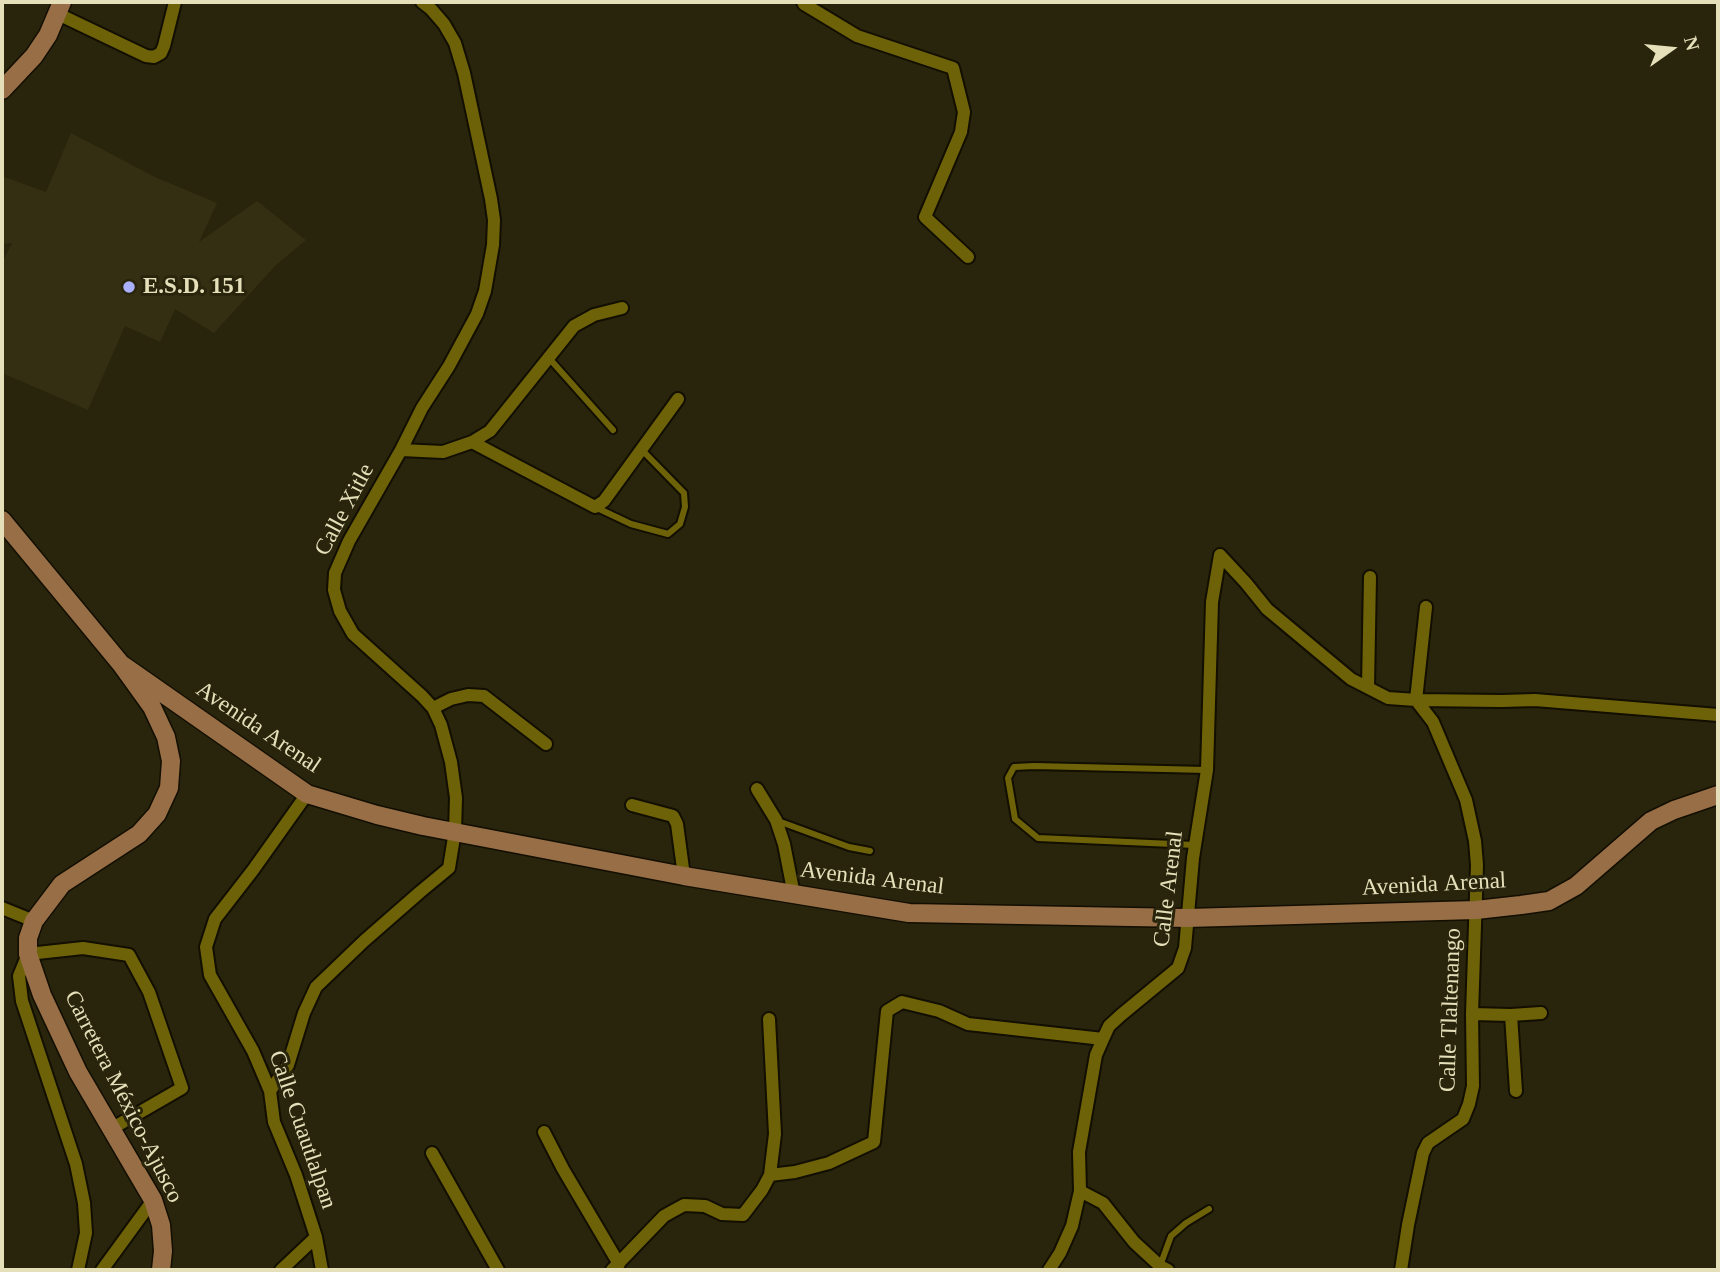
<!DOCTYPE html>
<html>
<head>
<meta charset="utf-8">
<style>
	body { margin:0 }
	#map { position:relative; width:1720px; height:1272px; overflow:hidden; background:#29250c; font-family:Georgia,serif }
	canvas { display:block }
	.frame { position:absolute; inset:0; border:4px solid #e5e0ba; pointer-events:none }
	.north { position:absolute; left:1636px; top:14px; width:70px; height:70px; -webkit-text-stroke:5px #29250c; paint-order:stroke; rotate:75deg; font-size:19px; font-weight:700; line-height:28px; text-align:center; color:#e5e0ba }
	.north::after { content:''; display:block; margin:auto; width:24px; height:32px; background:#e5e0ba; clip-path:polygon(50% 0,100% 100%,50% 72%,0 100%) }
</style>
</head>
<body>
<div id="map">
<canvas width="1720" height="1272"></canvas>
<div class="frame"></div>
<div class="north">N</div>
</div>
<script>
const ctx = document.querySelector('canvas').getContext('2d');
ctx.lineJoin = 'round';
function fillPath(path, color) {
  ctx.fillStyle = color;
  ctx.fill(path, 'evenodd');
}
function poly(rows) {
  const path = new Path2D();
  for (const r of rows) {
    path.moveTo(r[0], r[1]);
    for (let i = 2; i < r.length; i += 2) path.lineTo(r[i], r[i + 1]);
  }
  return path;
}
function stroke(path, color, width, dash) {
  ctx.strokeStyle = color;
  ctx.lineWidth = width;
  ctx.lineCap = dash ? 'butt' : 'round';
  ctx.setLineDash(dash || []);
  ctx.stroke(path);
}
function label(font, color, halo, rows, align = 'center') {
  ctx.font = font + ' Georgia,serif';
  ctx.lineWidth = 6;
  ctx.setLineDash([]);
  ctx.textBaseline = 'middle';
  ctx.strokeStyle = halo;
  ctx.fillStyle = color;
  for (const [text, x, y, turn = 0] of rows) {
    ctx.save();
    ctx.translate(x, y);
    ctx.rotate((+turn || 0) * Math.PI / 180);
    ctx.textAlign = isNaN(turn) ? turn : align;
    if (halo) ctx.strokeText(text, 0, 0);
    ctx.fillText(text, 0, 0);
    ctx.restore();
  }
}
fillPath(poly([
	[71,133,155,177,217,203,199,242,257,201,306,240,276,265,214,333,175,309,160,342,125,326,88,410,2,373,2,263,12,243,2,244,2,176,46,192]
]), '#342f12');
const lane = poly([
	[548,357,613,430],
	[595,507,631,524,668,534,680,524,685,507,684,493,641,449],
	[778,821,849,847,870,851],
	[1195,845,1038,838,1015,819,1008,778,1014,767,1034,766,1207,770],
	[1160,1266,1171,1236,1186,1223,1209,1209]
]);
const street = poly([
	[803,2,804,4,857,36,953,68,964,112,961,132,925,217,968,257],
	[58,14,146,56,154,57,161,53,164,46,175,2],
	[472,442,595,507,604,501,678,399],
	[401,450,443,452,472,442,490,431,574,326,594,315,622,308],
	[1220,555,1246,583,1267,609,1351,679,1388,698,1416,700,1433,722,1466,800,1475,841,1477,865,1472,1014,1473,1086,1469,1104,1463,1119,1428,1143,1423,1153,1408,1225,1401,1270],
	[1426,607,1416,700,1502,701,1535,700,1718,715],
	[1368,687,1370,577],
	[433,708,451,699,468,695,484,696,546,744],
	[757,789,776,820,784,844,794,895],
	[307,794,253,870,215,919,206,947,210,975,253,1051,270,1091,274,1122,296,1175,316,1237,322,1270],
	[632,805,673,816,677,824,684,876],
	[2,908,34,921],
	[1472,1014,1511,1015,1541,1013],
	[1511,1015,1516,1091],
	[270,1091,288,1065,304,1013,316,987,364,941,420,892,449,868,455,831,456,798,451,762,441,725,433,708,422,696,353,634,340,611,334,590,335,573,349,541,401,450,422,408,449,366,477,314,485,291,493,245,494,220,491,199,464,73,455,43,444,24,431,9,422,2],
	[544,1132,563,1169,619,1264],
	[432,1153,498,1270],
	[770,1175,795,1172,829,1163,874,1142,887,1011,902,1002,939,1011,968,1024,1103,1039],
	[1080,1191,1103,1203,1134,1242,1160,1266,1168,1270],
	[78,1270,86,1233,84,1203,76,1164,22,1001,19,976,28,954,83,948,129,955,149,992,182,1088,111,1129],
	[102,1270,153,1200],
	[281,1270,316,1237],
	[612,1270,664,1216,673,1211,684,1205,705,1206,722,1214,743,1215,762,1190,770,1175,775,1134,769,1019],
	[1049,1270,1060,1253,1072,1226,1080,1191,1079,1152,1096,1055,1103,1039,1109,1026,1121,1015,1178,968,1185,948,1193,858,1207,770,1212,602,1220,555]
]);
const secondary = poly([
	[2,90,34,56,48,35,62,2],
	[2,520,121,664,152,707,166,737,171,761,169,788,157,814,139,834,62,884,34,921,28,938,28,954,42,995,78,1072,153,1200,161,1225,163,1251,161,1270],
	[121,664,307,794,377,815,423,826,684,876,909,913,1187,918,1476,910,1521,905,1549,901,1576,886,1651,821,1674,810,1718,795]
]);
stroke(lane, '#120e00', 10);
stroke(street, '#120e00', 16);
stroke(secondary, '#120e00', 21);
stroke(lane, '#6e6208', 6);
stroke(street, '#6e6208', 12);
stroke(secondary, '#976e45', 18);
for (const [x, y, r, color] of [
	[129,287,7,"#aab0fb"]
]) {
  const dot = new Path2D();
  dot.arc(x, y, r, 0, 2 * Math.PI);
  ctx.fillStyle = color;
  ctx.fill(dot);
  stroke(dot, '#29250c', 2.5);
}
label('bold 23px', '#e5e0ba', '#29250c', [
	["E.S.D. 151",143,287]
], 'left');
label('23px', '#e5e0ba', '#29250c', [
	["Calle Xitle",345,510,-62],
	["Avenida Arenal",258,728,34],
	["Avenida Arenal",872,879,7],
	["Avenida Arenal",1434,885,-3],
	["Calle Arenal",1169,889,-83],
	["Calle Tlaltenango",1451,1010,-88],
	["Carretera México-Ajusco",123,1097,63],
	["Calle Cuautlalpan",302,1130,71]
]);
</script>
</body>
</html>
